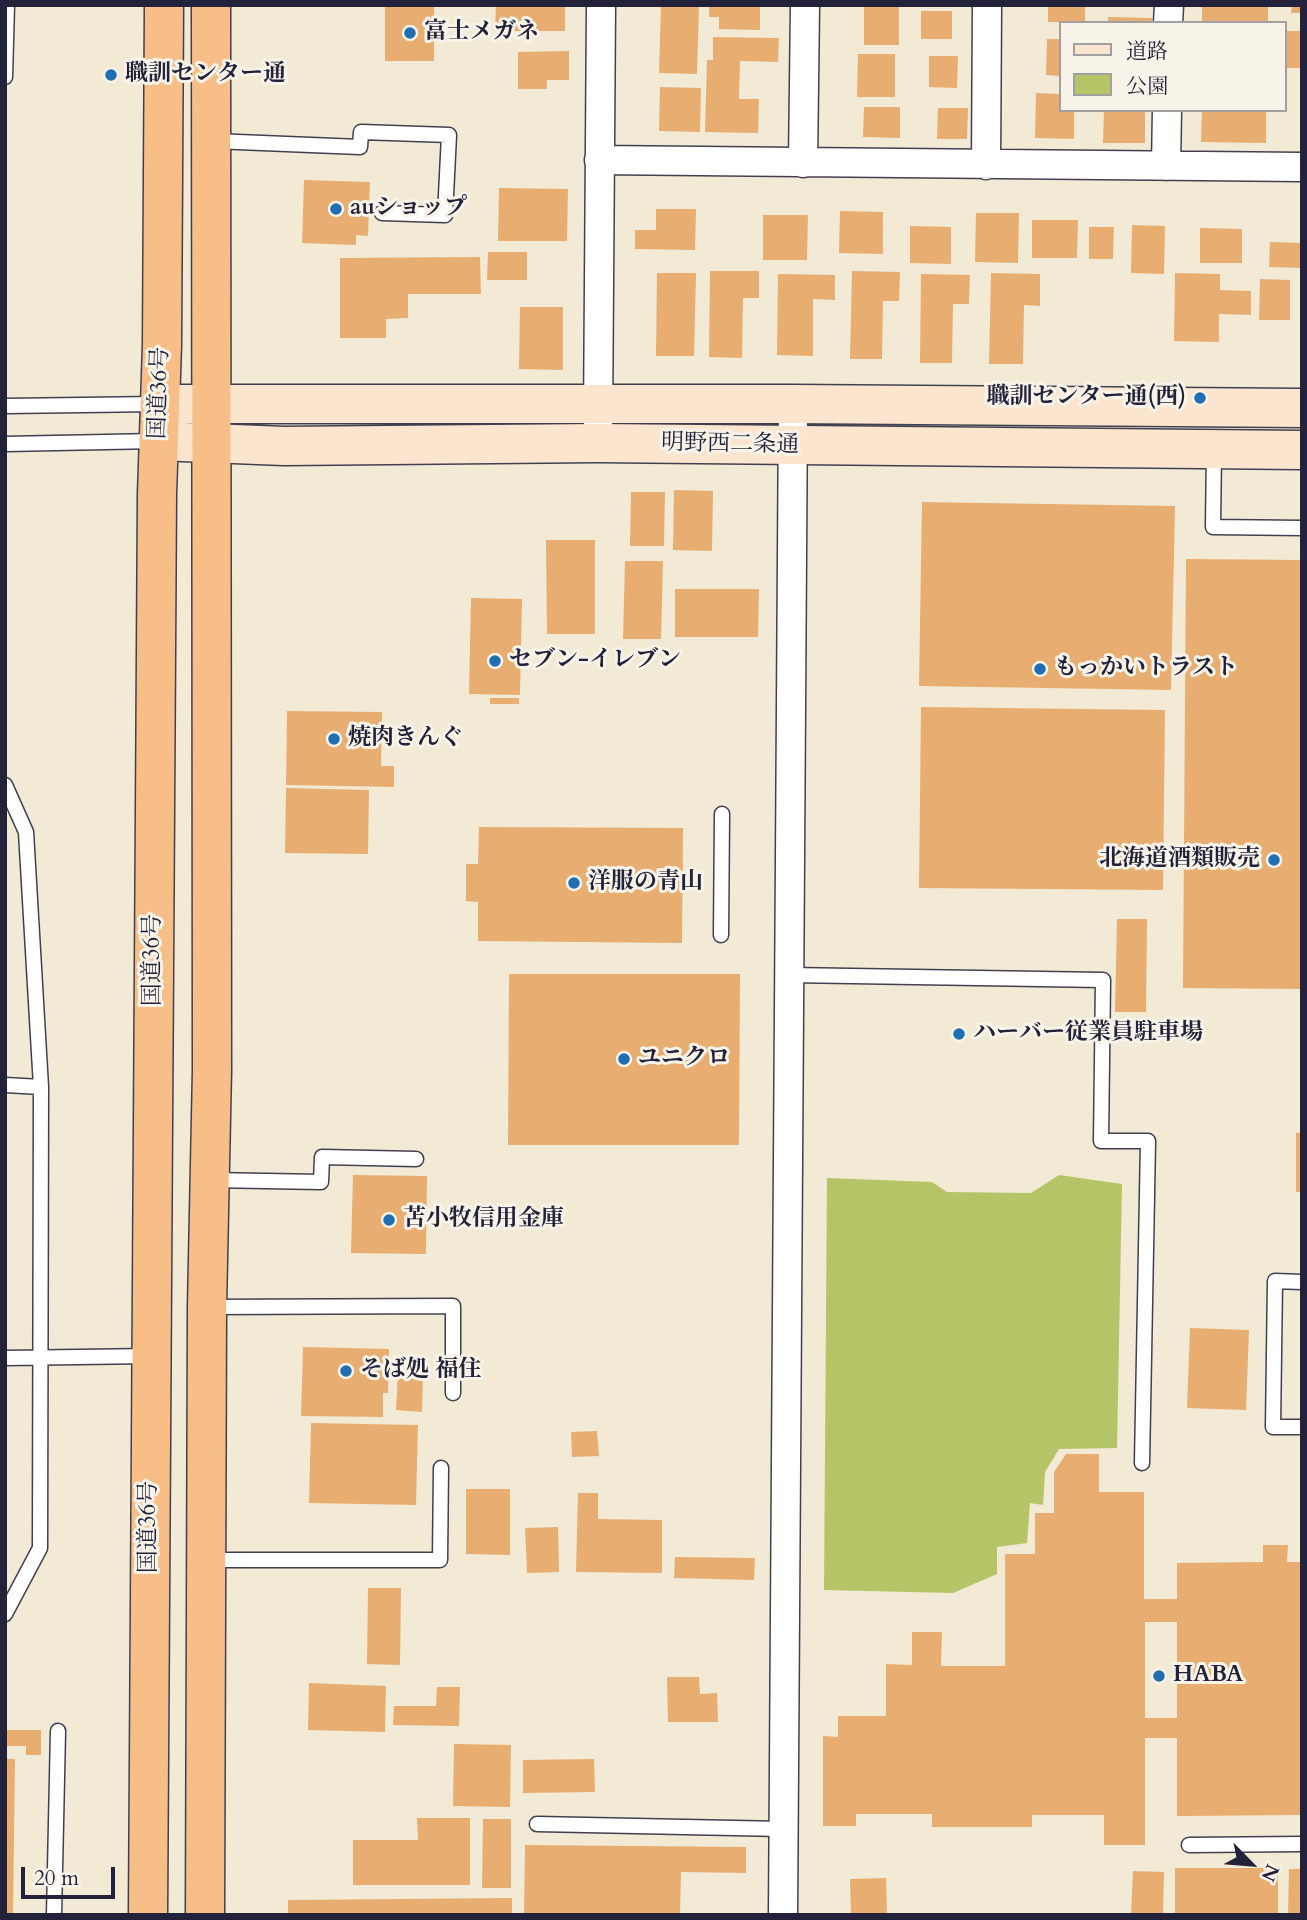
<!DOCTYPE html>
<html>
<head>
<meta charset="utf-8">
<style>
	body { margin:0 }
	#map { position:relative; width:1307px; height:1920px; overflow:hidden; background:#f2ead4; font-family:Cardo,"Noto Serif JP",serif }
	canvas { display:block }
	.frame { position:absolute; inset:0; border:7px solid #22223b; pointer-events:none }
	.legend { position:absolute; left:1059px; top:21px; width:228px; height:91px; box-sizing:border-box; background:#f7f3e8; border:2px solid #a29fa3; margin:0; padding:9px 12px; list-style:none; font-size:21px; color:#22223b }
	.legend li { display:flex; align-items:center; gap:14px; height:35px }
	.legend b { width:35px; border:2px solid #a29fa3 }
	.north { position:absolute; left:1216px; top:1829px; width:70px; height:70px; -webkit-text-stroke:5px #f7f3e8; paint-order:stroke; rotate:115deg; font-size:19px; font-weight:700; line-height:28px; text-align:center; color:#22223b }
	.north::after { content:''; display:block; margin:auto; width:24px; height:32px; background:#22223b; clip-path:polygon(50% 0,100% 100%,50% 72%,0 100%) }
	.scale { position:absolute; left:21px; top:1867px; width:94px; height:32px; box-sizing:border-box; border:4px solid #22223b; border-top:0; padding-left:9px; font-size:21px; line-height:24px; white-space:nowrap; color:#22223b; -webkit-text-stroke:5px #f7f3e8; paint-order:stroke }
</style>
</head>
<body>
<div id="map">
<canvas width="1307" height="1920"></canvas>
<div class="frame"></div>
<ul class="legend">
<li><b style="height:9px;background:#fce5cf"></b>道路</li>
<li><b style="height:19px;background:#b5c467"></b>公園</li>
</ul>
<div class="north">N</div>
<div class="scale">20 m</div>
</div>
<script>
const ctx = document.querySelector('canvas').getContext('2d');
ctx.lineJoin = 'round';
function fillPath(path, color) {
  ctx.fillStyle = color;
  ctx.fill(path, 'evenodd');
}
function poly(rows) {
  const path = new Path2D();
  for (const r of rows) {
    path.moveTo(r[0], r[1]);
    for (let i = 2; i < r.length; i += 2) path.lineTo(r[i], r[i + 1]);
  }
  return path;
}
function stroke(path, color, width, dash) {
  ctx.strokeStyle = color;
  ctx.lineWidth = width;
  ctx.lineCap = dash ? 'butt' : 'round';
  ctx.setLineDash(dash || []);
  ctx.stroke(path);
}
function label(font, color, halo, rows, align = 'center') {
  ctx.font = font + ' Cardo,"Noto Serif JP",serif';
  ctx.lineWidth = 6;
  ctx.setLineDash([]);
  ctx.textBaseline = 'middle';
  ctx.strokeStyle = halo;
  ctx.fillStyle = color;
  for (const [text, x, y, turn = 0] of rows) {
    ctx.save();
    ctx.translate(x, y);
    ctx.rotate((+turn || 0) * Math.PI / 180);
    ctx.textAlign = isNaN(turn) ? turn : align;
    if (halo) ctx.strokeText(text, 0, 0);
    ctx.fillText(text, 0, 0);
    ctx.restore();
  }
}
fillPath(poly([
	[1059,1175,1122,1184,1117,1448,1059,1449,1045,1472,1043,1505,1030,1503,1027,1543,997,1547,997,1574,953,1593,824,1590,827,1178,932,1182,947,1192,1031,1193]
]), '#b5c467');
fillPath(poly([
	[385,5,434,5,434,61,385,61],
	[496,5,565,5,565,31,495,31],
	[661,5,699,5,697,74,659,73],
	[709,5,760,5,760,30,719,29,719,17,709,17],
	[1048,5,1085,5,1085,23,1048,22],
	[1202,5,1268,5,1268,23,1202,23],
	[1292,5,1302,5,1302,13,1291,13],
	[864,6,899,7,899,45,864,45],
	[921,11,952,11,952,39,921,39],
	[1108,17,1152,18,1152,23,1108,23],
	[1284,31,1302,31,1302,68,1284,68],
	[713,37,779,38,778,62,740,61,739,99,759,99,758,133,705,132,707,60,713,60],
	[1047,39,1060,39,1060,76,1046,75],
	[569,51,569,80,547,80,547,89,518,89,518,52],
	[858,54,895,54,895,97,857,97],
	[929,56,958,56,957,88,929,87],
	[660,87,701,88,700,132,659,131],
	[1036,93,1060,94,1060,110,1074,110,1074,139,1035,138],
	[864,107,900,107,900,138,863,137],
	[938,108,968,108,967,139,937,139],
	[1104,110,1145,110,1145,143,1103,143],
	[1202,110,1266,110,1266,143,1201,142],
	[304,180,370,182,368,236,356,235,356,245,302,243],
	[499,188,568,189,567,241,498,241],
	[656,209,696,209,695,250,635,249,635,230,656,230],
	[840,211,883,212,883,254,839,253],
	[976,213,1019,213,1018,263,975,262],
	[763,215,808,215,807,260,763,260],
	[1032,220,1078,220,1077,258,1032,258],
	[1132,225,1165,226,1164,274,1131,273],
	[910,226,951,227,951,264,910,263],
	[1089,227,1114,227,1113,259,1089,259],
	[1200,228,1242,229,1242,263,1200,263],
	[1270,242,1302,243,1302,268,1269,267],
	[488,252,527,252,527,280,487,280],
	[480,257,481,294,408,294,408,318,386,319,386,338,340,338,340,258],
	[710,271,759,271,759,298,743,298,742,358,709,357],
	[852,271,900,272,899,301,883,301,882,359,850,359],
	[657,273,696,273,694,356,656,356],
	[991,273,1040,274,1040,306,1024,305,1023,364,989,364],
	[1175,273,1220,274,1220,290,1251,291,1251,315,1219,314,1219,342,1174,341],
	[778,274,835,275,835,300,813,299,813,356,777,355],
	[921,274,970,275,969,304,953,304,952,363,920,363],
	[1260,279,1290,280,1290,320,1259,320],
	[520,307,563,307,563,370,519,369],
	[674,490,713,491,712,551,673,550],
	[631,492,665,492,664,546,630,546],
	[922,502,1175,506,1171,690,919,686],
	[546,540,595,540,595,634,547,634],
	[1186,559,1302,560,1302,989,1183,988],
	[625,561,663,561,661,639,623,639],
	[675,589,759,589,758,637,675,637],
	[471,598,522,599,520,695,469,694],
	[490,698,519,698,519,704,490,704],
	[921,707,1165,710,1163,890,919,888],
	[287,711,382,712,381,766,394,766,394,787,286,785],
	[286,788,369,790,368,854,285,853],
	[479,827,683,828,682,943,478,941,478,902,466,901,466,864,478,864],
	[1117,919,1147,919,1146,1012,1115,1012],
	[509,974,740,974,739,1145,508,1145],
	[1296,1133,1302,1133,1302,1192,1296,1192],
	[353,1175,427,1176,426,1254,351,1253],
	[1190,1328,1249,1330,1246,1410,1187,1408],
	[303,1347,389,1349,388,1393,383,1393,383,1417,301,1416],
	[398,1374,423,1375,422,1412,396,1410],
	[311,1423,418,1425,416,1505,309,1503],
	[597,1431,599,1456,572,1457,571,1432],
	[1066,1454,1099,1454,1099,1492,1144,1492,1144,1599,1177,1599,1177,1563,1263,1562,1263,1545,1288,1545,1287,1562,1302,1562,1302,1815,1177,1816,1177,1738,1145,1738,1145,1845,1104,1845,1104,1815,1032,1815,1032,1827,932,1827,932,1814,856,1814,856,1826,823,1826,823,1736,838,1737,838,1716,886,1716,886,1664,912,1665,912,1632,942,1632,941,1666,1005,1666,1005,1554,1035,1554,1035,1513,1054,1513,1054,1472],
	[1145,1622,1177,1622,1177,1718,1145,1718],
	[466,1489,510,1489,510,1555,466,1554],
	[578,1493,598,1493,598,1519,662,1520,662,1573,576,1572],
	[558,1527,559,1572,527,1573,525,1528],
	[675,1557,755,1558,754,1580,674,1578],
	[368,1588,401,1588,400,1665,367,1664],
	[667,1677,699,1677,700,1694,717,1693,718,1722,668,1722],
	[309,1683,386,1686,385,1732,308,1730],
	[437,1687,460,1687,459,1726,393,1725,394,1706,436,1706],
	[5,1730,41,1730,41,1755,26,1755,26,1746,5,1746],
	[454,1744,511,1745,510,1807,453,1806],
	[5,1759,15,1759,13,1915,5,1915],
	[594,1759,595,1792,523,1793,523,1760],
	[417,1818,470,1818,470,1885,353,1885,353,1840,418,1840],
	[483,1819,511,1819,511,1888,482,1888],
	[525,1845,746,1847,746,1873,681,1872,680,1915,524,1915],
	[1175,1868,1278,1868,1278,1915,1175,1915],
	[1289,1869,1302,1869,1302,1913,1288,1913],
	[1133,1871,1164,1872,1163,1915,1131,1915],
	[886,1878,887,1915,851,1915,850,1879],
	[512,1898,512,1915,288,1915,288,1900]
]), '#e8ad70');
const lane = poly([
	[5,77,7,5],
	[213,141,360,147,361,132,449,135,445,215,382,213],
	[5,406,158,404],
	[5,444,156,441],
	[1214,451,1213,527,1302,528],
	[5,785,26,832,41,1087,40,1548,5,1614],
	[721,935,722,814],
	[789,975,1103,980,1101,1141,1148,1141,1142,1463],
	[5,1085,41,1087],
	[210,1180,321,1182,322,1157,416,1159],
	[1302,1282,1275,1281,1273,1427,1302,1427],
	[208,1307,453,1306,453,1393],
	[5,1358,151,1356],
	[208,1560,440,1560,441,1468],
	[537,1824,783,1829],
	[1189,1845,1302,1844],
	[54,1915,58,1731]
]);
const street = poly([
	[1168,23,1169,5],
	[599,160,1302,167],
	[803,163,805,5],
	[986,165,987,5],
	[1166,166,1167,110],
	[598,422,601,5],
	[783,1915,793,404]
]);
const secondary = poly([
	[159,404,793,404,1302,408],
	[158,441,284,446,598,443,1302,450]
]);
const highway = poly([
	[148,1915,157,494,162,345,164,5],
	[205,1915,207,1307,212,1070,211,5]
]);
stroke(lane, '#414052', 17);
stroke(street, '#414052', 31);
stroke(secondary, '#414052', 41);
stroke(highway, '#414052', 41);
stroke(lane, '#fff', 14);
stroke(street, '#fff', 28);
stroke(secondary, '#fce5cf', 38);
stroke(highway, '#f7be87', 38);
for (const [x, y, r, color] of [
	[410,33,7,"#1f6fb2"],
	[111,75,7,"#1f6fb2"],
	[336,209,7,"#1f6fb2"],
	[1200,398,7,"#1f6fb2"],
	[495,661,7,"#1f6fb2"],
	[1040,669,7,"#1f6fb2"],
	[334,739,7,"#1f6fb2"],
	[1274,860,7,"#1f6fb2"],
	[574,883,7,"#1f6fb2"],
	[959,1034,7,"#1f6fb2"],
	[624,1059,7,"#1f6fb2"],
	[389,1220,7,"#1f6fb2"],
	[346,1371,7,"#1f6fb2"],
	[1159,1676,7,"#1f6fb2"]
]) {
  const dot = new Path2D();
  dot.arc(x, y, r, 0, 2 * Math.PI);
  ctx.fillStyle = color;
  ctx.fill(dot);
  stroke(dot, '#f7f3e8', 2.5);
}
label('bold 23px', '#22223b', '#f7f3e8', [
	["富士メガネ",424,33],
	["職訓センター通",125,75],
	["auショップ",350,209],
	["職訓センター通(西)",1186,398,"right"],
	["セブン-イレブン",509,661],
	["もっかいトラスト",1054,669],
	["焼肉きんぐ",348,739],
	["北海道酒類販売",1260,860,"right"],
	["洋服の青山",588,883],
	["ハーバー従業員駐車場",973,1034],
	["ユニクロ",638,1059],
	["苫小牧信用金庫",403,1220],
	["そば処 福住",360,1371],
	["HABA",1173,1676]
], 'left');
label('23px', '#22223b', '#f7f3e8', [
	["国道36号",160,393,-88],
	["明野西二条通",730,445,1],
	["国道36号",154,960,-90],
	["国道36号",150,1527,-90]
]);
</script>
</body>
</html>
